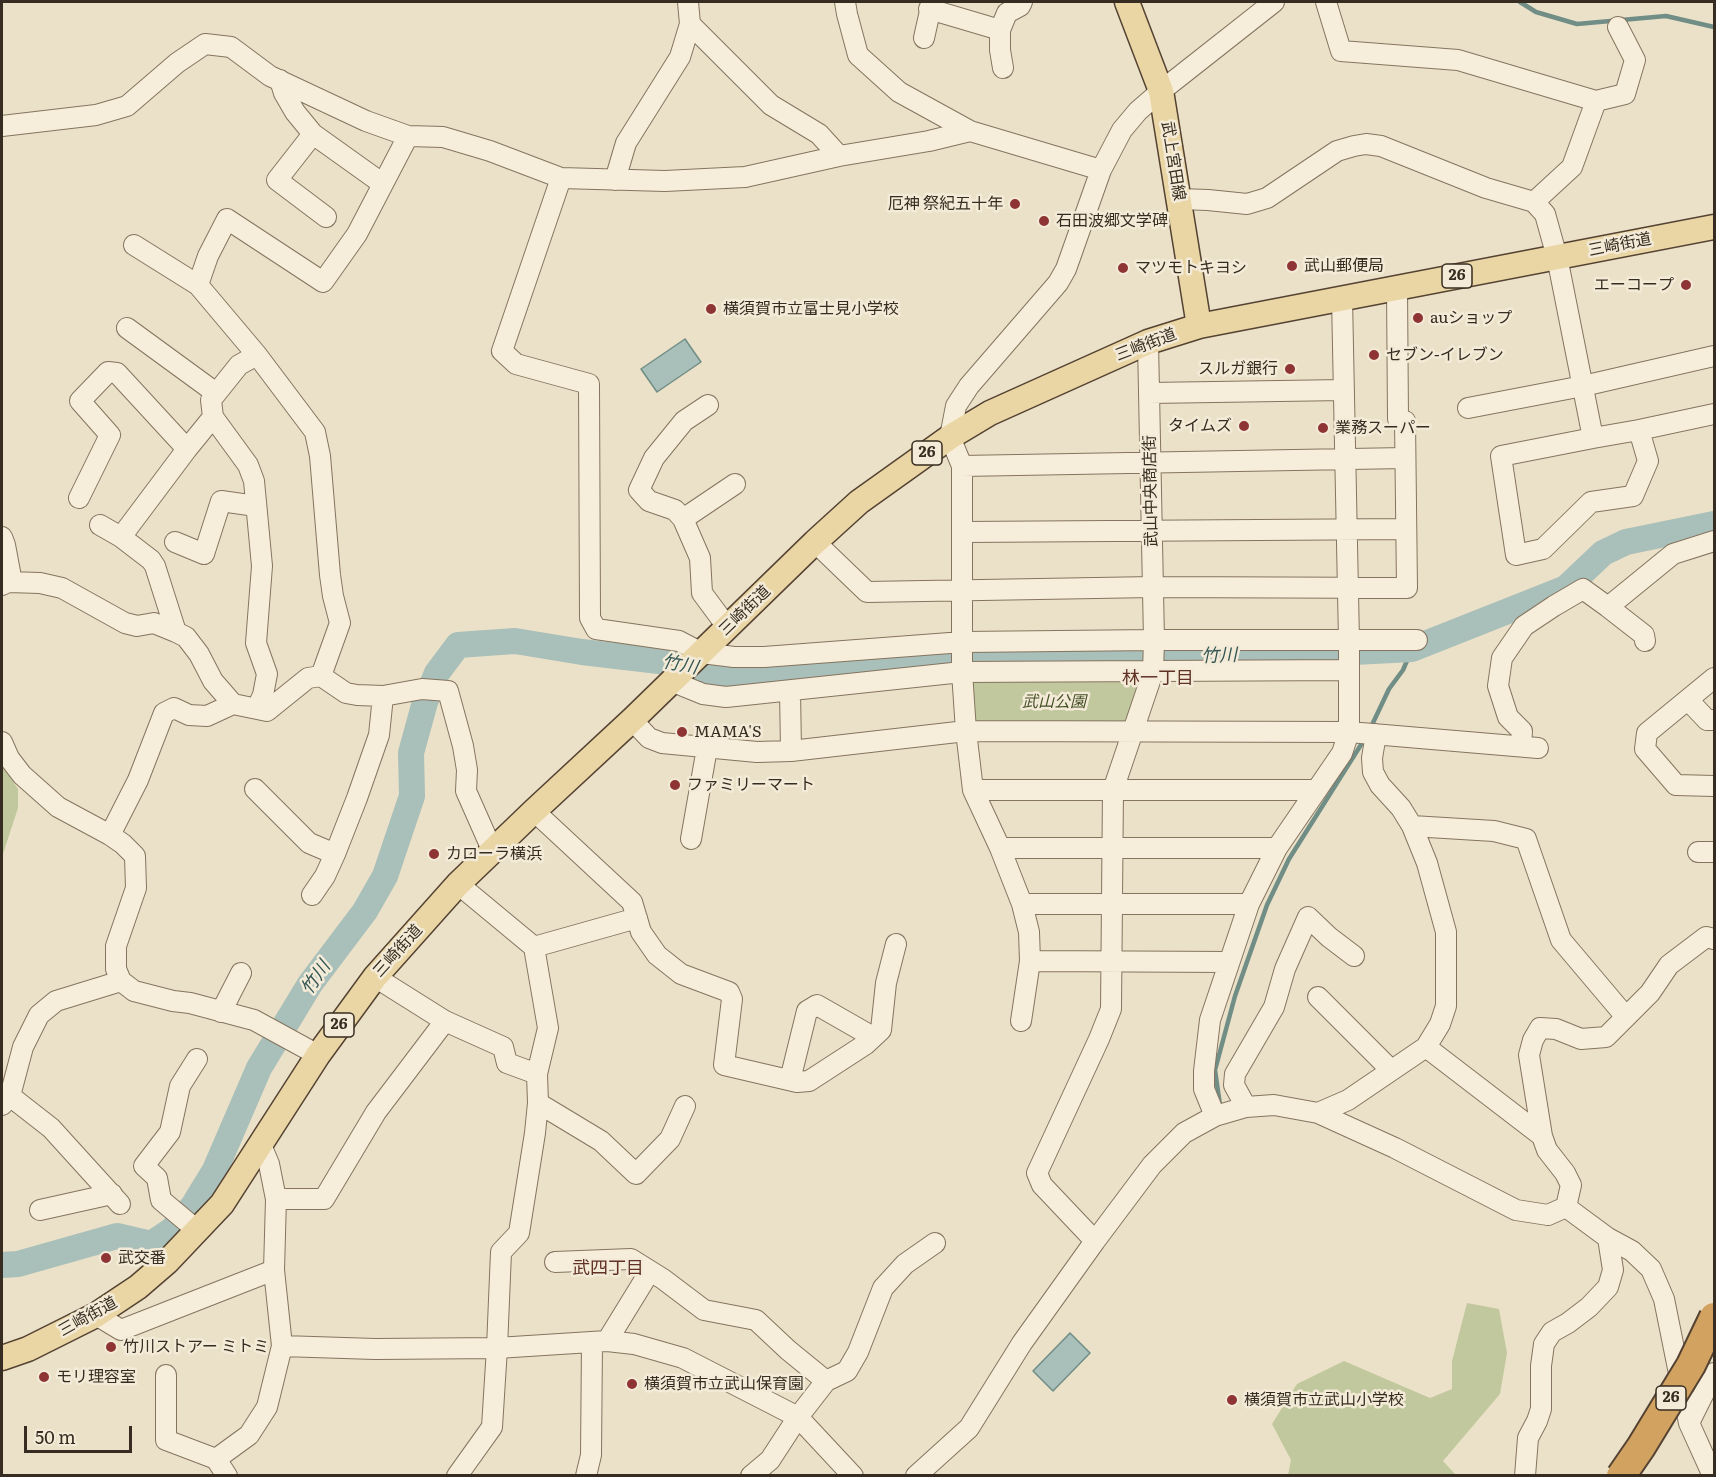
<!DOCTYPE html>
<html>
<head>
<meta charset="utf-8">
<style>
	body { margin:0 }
	#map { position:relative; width:1716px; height:1477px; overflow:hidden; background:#ebe1c8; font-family:Literata,serif }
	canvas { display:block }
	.frame { position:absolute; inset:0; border:3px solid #372c21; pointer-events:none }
	.scale { position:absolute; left:24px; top:1426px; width:108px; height:27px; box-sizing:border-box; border:3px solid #372c21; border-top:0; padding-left:8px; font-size:18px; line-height:21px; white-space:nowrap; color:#372c21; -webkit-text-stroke:4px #f3ebd7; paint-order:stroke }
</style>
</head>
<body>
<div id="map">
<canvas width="1716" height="1477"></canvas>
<div class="frame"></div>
<div class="scale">50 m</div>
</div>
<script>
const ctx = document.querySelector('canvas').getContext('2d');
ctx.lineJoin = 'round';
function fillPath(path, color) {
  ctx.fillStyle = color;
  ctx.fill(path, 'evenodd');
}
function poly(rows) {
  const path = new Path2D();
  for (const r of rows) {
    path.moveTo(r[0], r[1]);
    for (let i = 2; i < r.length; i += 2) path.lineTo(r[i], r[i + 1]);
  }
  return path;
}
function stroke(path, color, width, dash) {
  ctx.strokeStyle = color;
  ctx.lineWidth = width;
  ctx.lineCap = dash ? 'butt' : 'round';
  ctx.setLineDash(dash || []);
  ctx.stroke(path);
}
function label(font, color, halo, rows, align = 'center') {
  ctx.font = font + ' Literata,"Noto Sans JP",serif';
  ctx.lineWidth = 5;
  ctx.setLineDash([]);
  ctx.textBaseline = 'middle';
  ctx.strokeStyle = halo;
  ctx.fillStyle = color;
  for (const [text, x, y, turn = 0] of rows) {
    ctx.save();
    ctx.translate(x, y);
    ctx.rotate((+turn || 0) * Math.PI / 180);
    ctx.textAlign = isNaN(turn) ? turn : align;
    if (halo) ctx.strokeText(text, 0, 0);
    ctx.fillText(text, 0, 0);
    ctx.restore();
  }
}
fillPath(poly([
	[962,672,1153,672,1133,731,966,731],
	[2,765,18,789,18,808,2,857],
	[1467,1303,1499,1309,1507,1353,1500,1394,1443,1461,1456,1475,1288,1475,1291,1460,1272,1424,1297,1384,1344,1361,1430,1398,1452,1389,1452,1361]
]), '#c2c89d');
const water = poly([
	[685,339,701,362,657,392,641,369,685,339],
	[1070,1333,1090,1353,1053,1391,1033,1371,1070,1333]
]);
fillPath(water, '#a9bfb9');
stroke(water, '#708d86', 1.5);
stroke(poly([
	[1520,2,1536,12,1577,24,1666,16,1714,27],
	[1371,727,1389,689,1403,670,1412,649],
	[1220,1105,1215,1070,1235,996,1267,905,1289,859,1364,740]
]), '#708d86', 4.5);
stroke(poly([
	[2,1265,18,1264,117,1236,151,1244,172,1230,193,1206,215,1170,259,1068,310,984,365,911,385,876,412,796,411,753,425,702,437,673,458,645,515,641,582,652,659,661,726,675,807,675,924,666,1097,659,1335,653,1412,649,1566,588,1603,553,1626,542,1714,524]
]), '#a9bfb9', 26);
const minor = poly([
	[688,2,690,24,771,105,819,134,839,156],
	[845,2,847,14,858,55,899,92,970,131,1101,170],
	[1326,2,1341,51,1458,60,1596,101,1572,167,1534,202,1545,214,1557,257,1593,438,1501,456,1516,555,1543,549,1591,502,1633,496,1648,461,1639,430,1714,414],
	[929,9,1000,30],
	[924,38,932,2],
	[1003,68,1000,50,1000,30,1007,13,1020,6,1022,2],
	[280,80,284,93,295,112,313,134,383,184],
	[1596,101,1625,94,1635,60,1618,27],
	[2,126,96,115,127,106,177,63,205,44,231,47,270,76,366,121,408,136,443,137,490,151,561,178],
	[970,131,929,141,839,156,745,177,665,181,561,178,502,351,516,364,589,384,590,618,596,629,679,641,702,653,734,657,764,657,963,642,1154,640,1417,640],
	[313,134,277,180,326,217],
	[615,180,626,143,680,57,690,24],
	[1179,199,1208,200,1247,204,1267,198,1337,151,1354,146,1366,144,1381,146,1486,188,1534,202],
	[134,245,198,285,257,355,315,432,320,456,330,575,333,596,340,623,321,676,346,693,357,695,383,696,422,689,448,691,463,746,467,770,466,791,493,852],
	[198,285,208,256,227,219,323,282,357,234,408,136],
	[127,328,216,393],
	[1149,393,1344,390],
	[708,405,684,421,654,458,639,490,649,501,675,510,683,519,700,558,702,593,728,628],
	[1468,408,1583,386,1714,356],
	[1593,438,1639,430],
	[962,466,1405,458],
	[79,498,110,435,80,401,108,372,117,373,187,449],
	[683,519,735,484],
	[100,525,121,537,151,560,155,566,176,632],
	[963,532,1406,529],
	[2,537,5,545,11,577,8,582],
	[121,537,187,449,213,417],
	[175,542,204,554,221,501,256,506],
	[815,542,867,592,1153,587,1407,588,1405,421,1398,419,1397,288],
	[2,585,8,582,40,583,62,588,125,623,137,626,154,623,176,632,186,637,199,654,213,681,233,704],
	[1645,641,1644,635,1608,607,1673,554,1714,541],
	[1714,678,1647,733,1645,749,1676,785,1714,786],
	[671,681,703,694,726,697,962,672,1349,670],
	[790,691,791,751],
	[1688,700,1707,720,1714,720],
	[257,708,263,695,267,674,256,643,262,566,254,481,248,465,213,417,211,400,239,365,257,355],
	[632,720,649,738,662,743,757,752,791,751,966,731,1349,732,1538,748],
	[1376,734,1372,758,1373,772,1380,785,1401,808,1412,826,1494,831,1526,839,1561,940,1626,1017],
	[2,742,9,758,22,775,58,807,110,835,123,844,135,856,136,888,116,946,116,969,121,981,134,991,173,1001,190,1003,254,1020,318,1055],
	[1521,746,1522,731,1508,717,1498,686,1502,658,1524,626,1554,606,1583,589,1608,607],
	[255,789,309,843,335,854],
	[973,790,1317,790],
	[534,811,632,902,641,932,657,955,681,974,729,992,732,999,724,1065,797,1082,809,1081,866,1044,881,1030,886,983,896,944],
	[110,835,138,780,164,713,174,708,189,715,207,716,233,704,267,711,308,678,321,676],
	[691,839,707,748],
	[1000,848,1277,848],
	[1698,852,1714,852],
	[312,895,325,876,335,854,357,798,379,735,383,696],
	[1022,904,1249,904],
	[534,947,637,918],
	[1030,961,1029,932,1022,904,1000,848,973,790,966,731,962,672,962,466,950,437,956,406,969,386,1058,283,1066,269,1101,170,1122,130,1138,111,1161,91,1274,2],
	[375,977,445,1021],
	[1318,997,1391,1070],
	[221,1012,241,973],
	[1021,1021,1030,961,1229,962],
	[1426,1047,1542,1136],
	[197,1059,180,1086,170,1132,144,1166,157,1178,161,1200,198,1231],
	[790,1080,807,1011,817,1005,873,1037],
	[10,1096,51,1128,120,1204],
	[538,1103,601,1141,636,1174,670,1139,685,1106],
	[2,1105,10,1096,23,1047,39,1015,56,1001,121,981],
	[1246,1107,1234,1085,1235,1074,1274,1007,1285,969,1308,917,1329,937,1354,956],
	[1318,1113,1348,1100,1426,1047,1440,1024,1446,1006,1446,932,1427,863,1412,826],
	[1215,1116,1204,1089,1204,1071,1210,1020,1249,904,1277,848,1342,753,1349,732,1349,641,1342,298],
	[261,1145,269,1164,276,1199,274,1270,282,1346,375,1349,497,1348,607,1341,634,1344,683,1358,798,1417,853,1476],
	[276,1199,324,1199,376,1112,445,1021,503,1047,507,1063,537,1074],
	[40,1210,112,1194],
	[1095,1241,1042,1185,1037,1173,1099,1039,1111,1009,1113,790,1153,672,1154,640,1148,342],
	[555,1262,631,1259,663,1279,704,1310,756,1320,788,1350,826,1381],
	[96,1315,121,1330,274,1270],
	[607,1341,650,1271],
	[166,1375,166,1440,216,1459,249,1435,267,1407,282,1346],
	[1689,1423,1714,1373],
	[216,1459,227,1476],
	[457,1476,492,1427,497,1348,501,1252,519,1233,535,1133,538,1103,537,1074,548,1028,534,947,458,884],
	[586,1476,591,1455,592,1343],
	[751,1476,770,1460,798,1417,826,1381,847,1371,858,1352,883,1288,905,1264,935,1243],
	[916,1476,969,1428,1022,1343,1095,1241,1152,1165,1184,1133,1215,1116,1246,1107,1274,1105,1318,1113,1395,1148,1516,1210,1548,1215,1566,1207],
	[1525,1476,1528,1438,1537,1421,1541,1409,1541,1366,1544,1344,1552,1332,1568,1323,1589,1307,1608,1287,1613,1270,1608,1238],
	[1713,1476,1689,1423,1664,1299,1651,1269,1632,1251,1608,1238,1566,1207,1571,1185,1565,1173,1547,1150,1542,1136,1529,1055,1533,1040,1540,1028,1556,1029,1581,1039,1606,1037,1650,993,1669,965,1706,937,1714,939]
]);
const major = poly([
	[1127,2,1161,91,1199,326],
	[2,1358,28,1349,96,1315,138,1287,167,1262,222,1204,318,1055,375,977,458,884,534,811,632,720,815,542,859,502,950,437,990,413,1148,342,1199,326,1714,227]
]);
stroke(minor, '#85745f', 22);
stroke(major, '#544232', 27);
stroke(minor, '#f6eedb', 20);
stroke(major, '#ead5a4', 24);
const highwayBridge = poly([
	[1621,1476,1641,1447,1691,1365,1714,1317]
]);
stroke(highwayBridge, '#544232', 32, []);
stroke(highwayBridge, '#d2a261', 28);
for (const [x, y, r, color] of [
	[1015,204,6,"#8f3434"],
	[1044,221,6,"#8f3434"],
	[1292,266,6,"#8f3434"],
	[1123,268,6,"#8f3434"],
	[1686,285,6,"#8f3434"],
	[711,309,6,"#8f3434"],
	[1418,318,6,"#8f3434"],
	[1374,355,6,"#8f3434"],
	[1290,369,6,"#8f3434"],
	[1244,426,6,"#8f3434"],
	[1323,428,6,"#8f3434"],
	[682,732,6,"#8f3434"],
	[675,785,6,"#8f3434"],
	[434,854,6,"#8f3434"],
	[106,1258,6,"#8f3434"],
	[111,1347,6,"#8f3434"],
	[44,1377,6,"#8f3434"],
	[632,1384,6,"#8f3434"],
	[1232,1400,6,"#8f3434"]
]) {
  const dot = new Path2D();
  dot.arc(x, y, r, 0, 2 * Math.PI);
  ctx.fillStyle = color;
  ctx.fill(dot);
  stroke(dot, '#f3ebd7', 2);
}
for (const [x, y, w] of [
	[1457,276,30],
	[927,453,30],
	[339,1025,30],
	[1671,1398,30]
]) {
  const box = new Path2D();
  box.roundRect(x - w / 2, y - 12, w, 24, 4.5);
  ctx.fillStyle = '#f3ebd7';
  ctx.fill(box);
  stroke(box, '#372c21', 1.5);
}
label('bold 15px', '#372c21', null, [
	["26",1457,276],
	["26",927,453],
	["26",339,1025],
	["26",1671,1398]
]);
label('16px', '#372c21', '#f3ebd7', [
	["武上宮田線",1173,161,81],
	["三崎街道",1620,245,-11],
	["三崎街道",1146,345,-21],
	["武山中央商店街",1151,491,-91],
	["三崎街道",745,611,-44],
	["三崎街道",398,951,-48],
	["三崎街道",88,1317,-29]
]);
label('16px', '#372c21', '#f3ebd7', [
	["厄神 祭紀五十年",1003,204,"right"],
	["石田波郷文学碑",1056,221],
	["武山郵便局",1304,266],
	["マツモトキヨシ",1135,268],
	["エーコープ",1674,285,"right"],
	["横須賀市立富士見小学校",723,309],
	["auショップ",1430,318],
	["セブン-イレブン",1386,355],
	["スルガ銀行",1278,369,"right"],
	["タイムズ",1232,426,"right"],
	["業務スーパー",1335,428],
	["MAMA'S",694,732],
	["ファミリーマート",687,785],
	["カローラ横浜",446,854],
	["武交番",118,1258],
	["竹川ストアー ミトミ",123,1347],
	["モリ理容室",56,1377],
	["横須賀市立武山保育園",644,1384],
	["横須賀市立武山小学校",1244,1400]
], 'left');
label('italic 16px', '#475129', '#f3ebd7', [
	["武山公園",1054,702]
]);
label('italic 18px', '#325553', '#f3ebd7', [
	["竹川",1219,656,-2],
	["竹川",680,665,11],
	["竹川",316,978,-55]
]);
label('18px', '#603124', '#f3ebd7', [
	["林一丁目",1158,679],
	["武四丁目",608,1269]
]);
</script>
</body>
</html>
